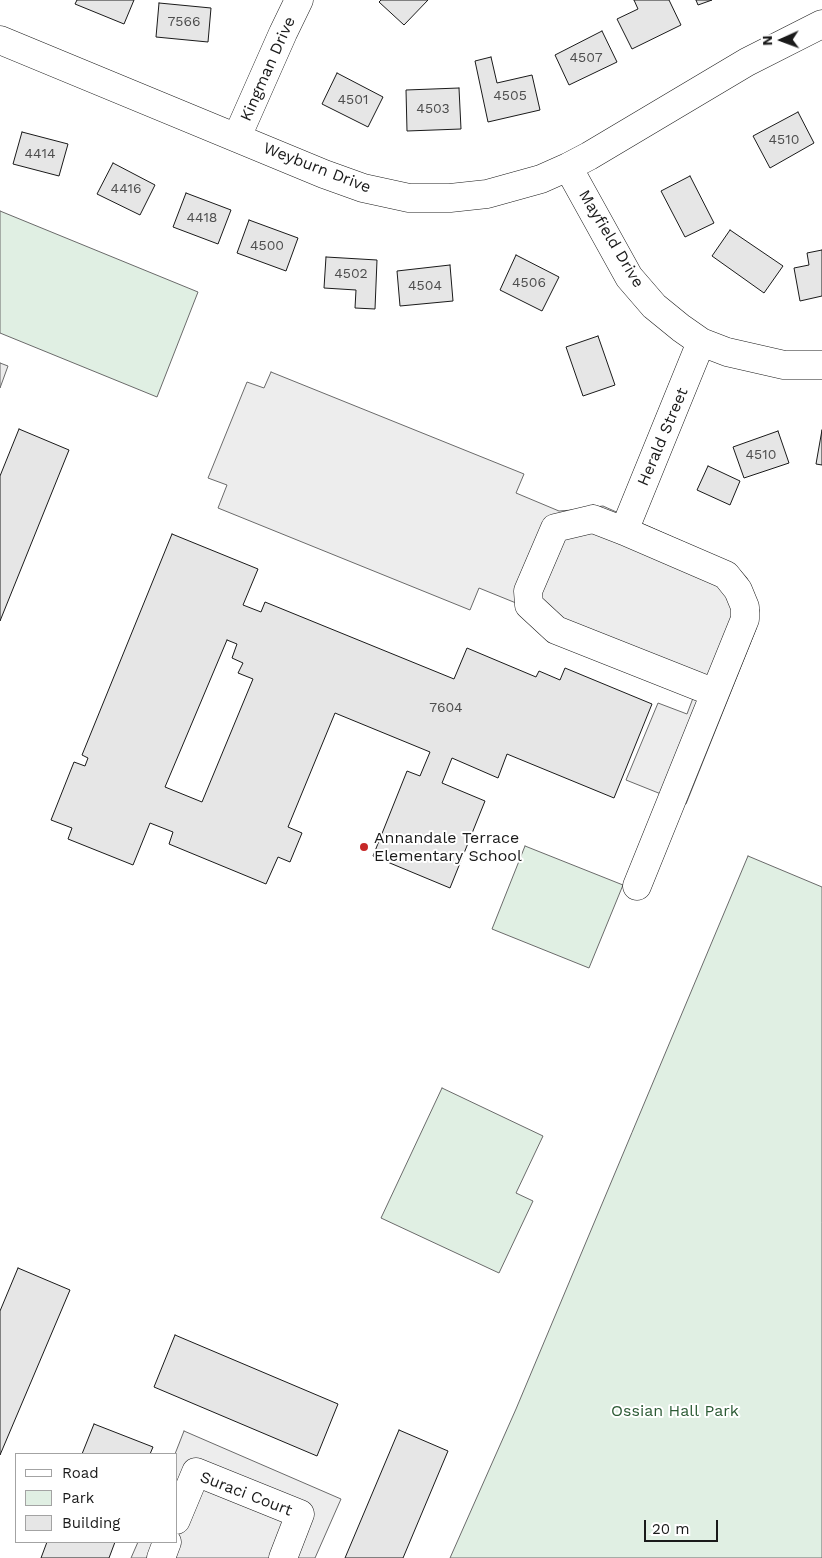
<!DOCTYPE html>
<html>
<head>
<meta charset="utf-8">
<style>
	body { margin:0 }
	#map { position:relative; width:822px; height:1558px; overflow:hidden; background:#fff; font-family:"Work Sans",sans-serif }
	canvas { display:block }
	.legend { position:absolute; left:15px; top:1453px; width:162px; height:90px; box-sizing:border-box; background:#fff; border:1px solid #a3a3a3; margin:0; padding:6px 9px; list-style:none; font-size:15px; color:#1a1a1a }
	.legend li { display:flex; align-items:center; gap:10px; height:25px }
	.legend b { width:25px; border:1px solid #a3a3a3 }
	.north { position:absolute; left:757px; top:15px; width:50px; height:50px; -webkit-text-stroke:4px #fff; paint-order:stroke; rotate:268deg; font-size:14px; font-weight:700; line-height:20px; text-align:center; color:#1a1a1a }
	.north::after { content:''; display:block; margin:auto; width:18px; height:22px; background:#1a1a1a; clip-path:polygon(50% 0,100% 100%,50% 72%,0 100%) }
	.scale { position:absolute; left:644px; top:1520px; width:74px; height:22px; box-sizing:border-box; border:2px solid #1a1a1a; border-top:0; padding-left:6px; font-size:15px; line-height:18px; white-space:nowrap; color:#1a1a1a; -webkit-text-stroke:4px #fff; paint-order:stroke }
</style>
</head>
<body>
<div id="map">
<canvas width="822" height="1558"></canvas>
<ul class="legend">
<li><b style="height:6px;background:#fff"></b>Road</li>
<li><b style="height:14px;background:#e0efe3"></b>Park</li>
<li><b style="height:14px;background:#e6e6e6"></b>Building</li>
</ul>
<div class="north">N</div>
<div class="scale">20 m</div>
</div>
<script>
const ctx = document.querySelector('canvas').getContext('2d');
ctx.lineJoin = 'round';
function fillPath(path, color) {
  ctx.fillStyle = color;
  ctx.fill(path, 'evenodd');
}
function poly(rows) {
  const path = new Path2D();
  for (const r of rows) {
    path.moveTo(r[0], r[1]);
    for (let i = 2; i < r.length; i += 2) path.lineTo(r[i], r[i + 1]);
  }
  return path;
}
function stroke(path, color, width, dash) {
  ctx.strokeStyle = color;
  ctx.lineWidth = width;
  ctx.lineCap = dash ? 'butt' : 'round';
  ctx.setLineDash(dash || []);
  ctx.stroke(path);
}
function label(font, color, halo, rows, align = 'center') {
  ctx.font = font + ' "Work Sans",sans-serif';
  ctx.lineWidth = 4;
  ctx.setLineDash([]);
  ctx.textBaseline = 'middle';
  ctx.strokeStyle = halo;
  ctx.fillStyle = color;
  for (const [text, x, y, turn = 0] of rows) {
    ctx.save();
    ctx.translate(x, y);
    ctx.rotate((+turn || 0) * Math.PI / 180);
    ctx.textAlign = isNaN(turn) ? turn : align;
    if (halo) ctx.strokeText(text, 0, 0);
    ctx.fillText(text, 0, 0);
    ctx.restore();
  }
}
const green = poly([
	[0,211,198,292,157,397,0,333,0,211],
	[525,846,623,885,589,968,492,929,525,846],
	[748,856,822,887,822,1558,450,1558,516,1409,748,856],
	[442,1088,543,1136,516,1193,533,1201,499,1273,381,1218,442,1088]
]);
fillPath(green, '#e0efe3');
stroke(green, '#6a6a6a', 1);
const parking = poly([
	[0,363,8,366,0,388,0,363],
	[271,372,524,474,516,493,559,511,573,510,603,506,735,565,747,578,754,594,759,610,756,629,686,804,626,780,658,703,687,714,693,698,516,603,479,588,470,610,218,508,227,485,208,478,247,382,264,388,271,372],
	[184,1431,341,1499,315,1558,131,1558,138,1542,176,1542,176,1454,175,1454,184,1431]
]);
fillPath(parking, '#ededed');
stroke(parking, '#6a6a6a', 1);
const building = poly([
	[77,0,134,0,124,24,75,4,77,0],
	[381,0,428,0,404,25,379,2,381,0],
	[634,0,669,0,681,25,632,49,617,19,638,9,634,0],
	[696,0,712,0,698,5,696,0],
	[159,3,211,8,208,42,156,37,159,3],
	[602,31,617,62,569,85,555,55,602,31],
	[491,57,497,83,532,75,540,110,488,122,475,61,491,57],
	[337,73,383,97,368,127,322,104,337,73],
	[459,88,461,129,407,131,406,90,459,88],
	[798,112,814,143,770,168,753,136,798,112],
	[22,132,68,144,59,176,13,164,22,132],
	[113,163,155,185,140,215,97,194,113,163],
	[690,176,714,223,685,237,661,191,690,176],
	[186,193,231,210,218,244,173,227,186,193],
	[249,220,298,238,286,271,237,253,249,220],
	[730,230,783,266,764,293,712,256,730,230],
	[822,250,822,296,800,301,794,268,809,265,807,253,822,250],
	[516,255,559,277,542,311,500,290,516,255],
	[326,257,377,260,375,309,355,308,356,290,324,288,326,257],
	[450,265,453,301,400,306,397,271,450,265],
	[598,336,615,385,583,396,566,347,598,336],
	[19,429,69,450,0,621,0,476,19,429],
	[822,430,822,465,816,464,822,430],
	[778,431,789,463,744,478,733,447,778,431],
	[708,466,740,481,730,505,697,490,708,466],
	[172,534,258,569,243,605,261,612,265,602,454,679,467,648,536,677,539,671,560,680,565,668,652,704,614,798,507,754,498,778,452,758,442,783,485,801,450,888,373,856,407,771,420,776,430,752,335,713,288,827,302,833,290,862,278,857,266,884,169,844,173,832,150,823,133,865,68,839,72,828,51,820,74,762,85,766,88,758,82,755,172,534],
	[227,640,237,644,232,658,243,663,238,673,253,679,202,802,165,787,227,640],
	[18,1268,70,1290,0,1455,0,1311,18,1268],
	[175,1335,338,1404,317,1456,154,1387,175,1335],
	[94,1424,153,1447,150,1454,82,1454,94,1424],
	[399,1430,448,1451,403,1558,345,1558,399,1430],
	[47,1542,115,1542,109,1558,41,1558,47,1542]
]);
fillPath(building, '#e6e6e6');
stroke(building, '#1a1a1a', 1);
const minor = poly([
	[0,40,324,174,363,188,409,198,450,198,487,194,541,179,568,167,589,156,747,62,822,24],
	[237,137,283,33,299,0],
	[568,167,629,277,654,306,681,328,701,342,727,352,784,365,822,365],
	[593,519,624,531,726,575,738,590,745,607,745,619,715,693,556,630,529,605,528,591,555,528,593,519],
	[624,531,701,342],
	[637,886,715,693],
	[176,1520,196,1472,300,1514,283,1558],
	[161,1558,167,1542]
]);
stroke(minor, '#1a1a1a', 29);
stroke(minor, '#fff', 28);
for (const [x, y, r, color] of [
	[364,847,5,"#c62828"]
]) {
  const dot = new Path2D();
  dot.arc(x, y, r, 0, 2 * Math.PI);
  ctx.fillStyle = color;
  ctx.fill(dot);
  stroke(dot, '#fff', 2);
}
label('14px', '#4d4d4d', null, [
	["7566",184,22],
	["4507",586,58],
	["4505",510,96],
	["4501",353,100],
	["4503",433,109],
	["4510",784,140],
	["4414",40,154],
	["4416",126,189],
	["4418",202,218],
	["4500",267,246],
	["4502",351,274],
	["4506",529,283],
	["4504",425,286],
	["4510",761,455],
	["7604",446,708]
]);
label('16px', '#1a1a1a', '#fff', [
	["Kingman Drive",268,69,-66],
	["Weyburn Drive",317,168,21],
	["Mayfield Drive",611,239,59],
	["Herald Street",663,437,-67],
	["Suraci Court",246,1494,21]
]);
label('16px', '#1a1a1a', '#fff', [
	["Annandale Terrace",374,838],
	["Elementary School",374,856]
], 'left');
label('16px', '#2b5a34', '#fff', [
	["Ossian Hall Park",675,1411]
]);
</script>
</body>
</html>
